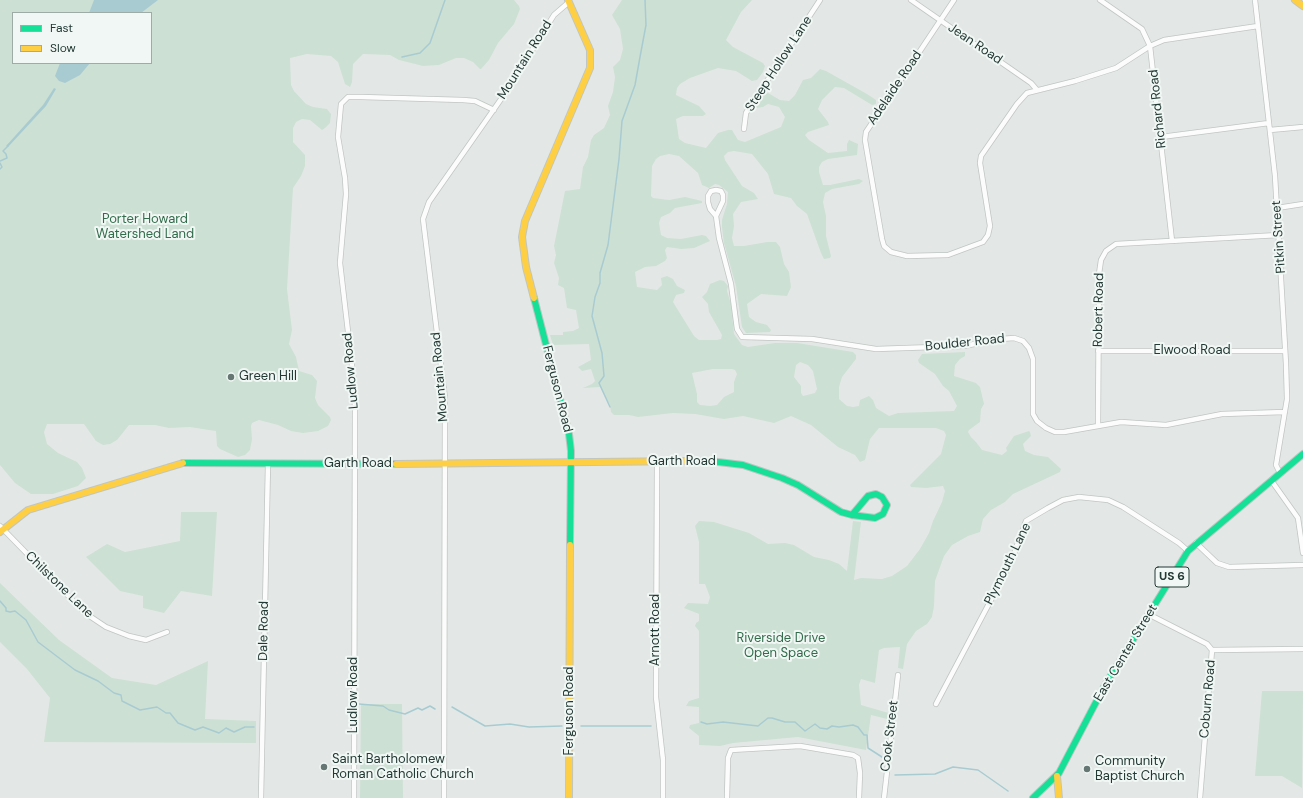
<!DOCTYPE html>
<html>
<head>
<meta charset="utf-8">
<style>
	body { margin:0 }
	#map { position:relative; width:1303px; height:798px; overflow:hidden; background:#e3e8e6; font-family:"DM Sans",sans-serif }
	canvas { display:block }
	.legend { position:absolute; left:12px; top:12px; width:140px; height:52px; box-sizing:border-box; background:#f1f7f4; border:1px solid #9faba7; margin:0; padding:5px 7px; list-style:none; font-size:12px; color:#233934 }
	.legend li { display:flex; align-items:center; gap:8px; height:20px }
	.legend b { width:20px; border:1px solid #9faba7 }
</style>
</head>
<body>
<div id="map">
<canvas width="1303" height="798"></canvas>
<ul class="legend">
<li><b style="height:5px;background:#16e098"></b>Fast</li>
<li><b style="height:5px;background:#ffcf43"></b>Slow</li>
</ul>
</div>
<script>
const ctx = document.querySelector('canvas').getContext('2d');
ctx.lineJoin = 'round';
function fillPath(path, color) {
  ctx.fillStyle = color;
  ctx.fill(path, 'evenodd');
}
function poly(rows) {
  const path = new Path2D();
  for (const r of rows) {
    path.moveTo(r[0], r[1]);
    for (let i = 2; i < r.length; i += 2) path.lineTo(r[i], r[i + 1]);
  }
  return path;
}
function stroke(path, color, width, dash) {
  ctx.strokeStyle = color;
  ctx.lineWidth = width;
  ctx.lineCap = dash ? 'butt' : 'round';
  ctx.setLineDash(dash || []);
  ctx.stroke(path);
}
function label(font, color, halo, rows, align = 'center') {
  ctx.font = font + ' "DM Sans",sans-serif';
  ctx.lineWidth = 4;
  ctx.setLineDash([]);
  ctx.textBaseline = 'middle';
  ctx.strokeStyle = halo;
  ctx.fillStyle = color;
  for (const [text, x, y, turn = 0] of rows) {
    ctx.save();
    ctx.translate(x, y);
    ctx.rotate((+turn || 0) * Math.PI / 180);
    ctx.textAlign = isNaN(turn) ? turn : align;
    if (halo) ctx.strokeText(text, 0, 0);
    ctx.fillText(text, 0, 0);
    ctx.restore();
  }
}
fillPath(poly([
	[0,0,514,0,519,6,520,9,514,24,498,43,489,60,481,69,480,69,473,62,464,58,456,58,439,65,423,66,399,60,390,55,363,54,353,64,352,82,350,87,345,84,338,62,331,56,307,54,290,58,291,85,294,91,306,104,313,107,327,109,331,114,330,123,325,128,322,130,310,120,302,119,296,122,293,128,293,142,305,155,305,166,301,176,293,188,287,289,292,330,289,344,296,357,299,371,312,375,317,381,315,398,318,405,330,417,331,420,328,426,318,431,303,433,291,431,278,425,259,420,252,423,251,426,252,439,250,450,245,455,238,457,220,449,217,446,216,431,209,430,190,427,169,428,155,425,129,425,117,440,110,444,103,445,96,441,84,424,47,424,44,432,47,444,58,453,77,462,82,468,86,478,78,486,53,494,31,494,15,483,0,465],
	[13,13,151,13,151,63,13,63],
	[622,0,752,0,741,12,726,40,733,47,763,63,765,66,763,72,757,80,752,81,736,71,718,68,690,78,680,84,677,88,676,95,699,106,706,114,703,116,683,116,676,119,679,139,685,143,706,148,718,133,728,130,732,130,738,140,745,142,781,127,785,117,779,107,768,104,763,107,756,108,756,105,763,95,768,93,780,100,789,101,795,95,803,80,811,78,820,69,826,71,867,94,876,100,876,104,872,105,844,88,835,87,822,100,818,109,828,122,829,125,808,132,805,135,809,140,828,153,847,151,847,144,849,140,858,144,857,155,828,159,822,162,819,167,819,172,823,185,830,185,859,179,863,181,859,184,832,189,825,193,823,202,826,216,826,236,831,256,830,258,824,259,821,253,807,214,797,206,791,198,774,194,768,174,752,154,734,151,728,152,724,156,725,160,742,186,754,193,758,199,741,202,733,214,734,226,732,238,734,246,744,246,767,242,776,242,780,247,784,264,789,272,791,287,787,296,761,294,747,304,749,317,756,322,767,325,771,330,770,332,746,333,742,327,736,286,724,243,722,227,722,220,727,204,728,192,719,185,715,184,709,188,702,185,698,173,679,156,669,154,660,156,656,159,652,166,651,196,653,198,669,200,685,197,702,201,702,203,675,208,670,213,661,217,659,223,661,235,667,238,681,239,702,235,706,236,710,241,694,248,681,249,667,247,665,250,667,258,665,261,656,266,645,267,635,272,637,287,657,290,662,285,661,278,667,276,673,279,677,286,685,290,684,293,676,295,673,302,694,336,699,340,717,340,721,339,722,335,709,312,708,304,702,297,707,292,710,284,720,280,724,281,728,286,727,291,731,304,734,334,742,345,748,347,775,343,797,343,853,352,856,355,856,359,842,377,839,387,839,399,847,406,853,407,859,406,860,400,869,396,873,400,876,408,889,416,898,413,954,411,957,406,949,391,943,386,935,374,919,363,918,360,922,354,965,352,965,356,960,359,955,365,954,376,976,383,980,387,984,404,981,409,980,422,969,430,968,432,971,437,976,442,982,450,1002,455,1007,451,1006,448,1014,436,1029,431,1030,432,1031,436,1023,444,1025,451,1034,455,1048,457,1061,469,1060,472,1013,494,1005,502,991,510,983,519,980,532,968,536,952,545,944,556,935,581,934,606,932,617,927,624,916,631,907,644,903,669,898,668,900,647,884,648,879,650,875,683,861,679,859,685,861,705,892,714,891,720,871,715,866,750,798,737,733,743,720,746,699,745,699,736,689,728,690,725,699,723,699,707,686,706,689,701,699,698,699,631,695,626,696,623,699,621,699,614,684,608,688,603,708,604,710,597,705,584,699,584,699,542,695,526,699,521,714,522,749,533,768,544,785,543,794,545,814,557,829,560,839,564,847,571,853,521,861,522,854,580,861,578,882,579,892,576,907,566,920,549,929,533,933,521,942,502,945,491,943,486,926,488,911,487,910,485,941,454,946,435,944,431,936,428,879,428,870,439,865,460,860,462,855,455,838,447,811,425,791,416,774,423,743,416,724,419,695,414,673,413,638,417,629,415,614,415,611,412,610,405,600,387,583,388,592,384,595,381,591,369,582,371,578,367,591,360,589,344,553,345,550,335,563,335,563,332,573,331,579,328,576,310,567,308,564,288,558,285,559,278,554,263,556,255,554,246,565,191,580,189,583,167,588,157,591,140,594,135,604,128,610,115,608,106,613,92,615,77,613,67,620,60,623,49,620,29,612,15],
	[800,362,808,365,813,371,817,389,815,393,803,396,801,393,801,386,794,377,796,365],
	[713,369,732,369,735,370,737,374,734,382,734,392,724,397,717,405,710,406,700,405,697,402,697,394,692,373],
	[181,512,217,512,212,596,181,591,164,613,143,608,143,596,120,591,86,557,107,544,125,552,180,541],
	[0,583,59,640,112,678,156,685,208,661,205,719,256,721,256,743,44,742,50,698,27,669,0,642],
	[1262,691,1303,691,1302,788,1282,776,1255,776],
	[361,704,402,704,403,798,360,798]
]), '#cde0d4');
fillPath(poly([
	[94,0,158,0,141,13,89,13],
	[60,63,90,63,80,75,65,83,59,81,55,76],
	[54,88,56,89,46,106,8,147,6,146,43,105]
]), '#a8cbd2');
stroke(poly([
	[402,57,420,53,430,43,445,0],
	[0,161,7,158,6,154,3,151,8,146],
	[0,163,2,167,0,169],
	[610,407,599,383,604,376,602,353,592,316,595,297,600,283,600,273,608,245,619,159,622,121,635,85,640,57,646,25,645,0],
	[0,601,6,608,6,611,10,612,15,611,26,620,38,642,75,670,98,681,114,693,121,695,122,701,140,710,157,707,166,713,170,713,178,723,195,730,203,727,219,733,226,728,234,732,245,727,254,727],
	[359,704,383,706,389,710,405,714,418,708,422,710,430,706,435,709],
	[452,707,485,726,510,724,529,727,562,726],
	[701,722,707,724,723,722,758,726,768,718,772,718,785,722,795,722,805,731,815,724,820,728,827,729,832,726,839,727,853,725,858,727,864,735,867,735,868,748,882,757],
	[581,726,651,726],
	[895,775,935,774,953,767,978,770,1008,791]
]), '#a8cbd2', 1.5);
const street = poly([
	[911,0,1031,83,1037,90],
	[954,0,866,132,865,140,882,239,884,246,891,252,907,256,948,255,983,242,988,235,990,226,980,163,981,156,1017,104,1027,93,1075,81,1116,68,1150,46,1164,40,1258,26],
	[1100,0,1142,29,1150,46,1172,241],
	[1255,0,1275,176,1286,364,1287,399,1276,465,1280,473],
	[744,129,746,113,820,0],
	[1270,130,1303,127],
	[1161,137,1269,123],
	[1277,208,1303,204],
	[716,216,710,209,708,202,708,196,711,191,716,190,721,191,723,195,723,201,716,216,719,238,731,284,737,329,742,337,812,339,876,349,964,346,1001,339,1014,338,1023,341,1029,348,1033,359,1033,414,1037,421,1046,428,1055,432,1064,432,1121,422,1166,425,1222,414,1285,412],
	[1098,351,1285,351],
	[1098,426,1099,274,1101,260,1106,251,1116,244,1279,235],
	[657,462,656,697,663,760,663,798],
	[1271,480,1298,518,1303,553],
	[0,526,85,613,106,627,129,636,146,640,167,632],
	[1196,543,1217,563,1229,567,1303,565],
	[1148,614,1207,644,1212,650,1200,798],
	[1212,650,1303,649],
	[936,704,1011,562,1026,521,1048,508,1063,500,1079,497,1108,500,1123,507,1179,543,1188,551],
	[261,798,268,464],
	[354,798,355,410,354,383,340,263,346,194,345,178,338,137,341,104,348,97,361,97,463,100,475,101,494,110],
	[444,798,445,398,423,219,429,202,506,92,554,15,569,2],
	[727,798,728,758,731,750,800,746,853,755,858,758,860,773,859,798],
	[884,798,898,675]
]);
const fast = poly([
	[534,298,569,434,571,451,570,545],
	[692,461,710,461,743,465,782,478,798,485,841,512,852,515,875,518,883,514,887,505,882,497,876,494,868,496,852,515],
	[183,463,396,464],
	[1033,798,1059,773,1105,685,1188,551,1303,454]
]);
const slow = poly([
	[1295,0,1303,6],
	[534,298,526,267,522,237,525,221,590,68,590,50,568,0],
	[396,464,692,461],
	[0,532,28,510,183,463],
	[1057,776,1059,798],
	[569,798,570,545]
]);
stroke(street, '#c0c5c3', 6);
stroke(fast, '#c0c6c3', 8);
stroke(slow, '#c0c6c3', 8);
stroke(street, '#fbfcfb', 4.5);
stroke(fast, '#16e098', 6);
stroke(slow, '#ffcf43', 6);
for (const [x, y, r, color] of [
	[231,377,4,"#667672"],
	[324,767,4,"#667672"],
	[1087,769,4,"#667672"]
]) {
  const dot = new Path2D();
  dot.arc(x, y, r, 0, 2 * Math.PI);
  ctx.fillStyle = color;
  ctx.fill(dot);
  stroke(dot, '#f1f7f4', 1.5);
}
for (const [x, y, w] of [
	[1172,577,34]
]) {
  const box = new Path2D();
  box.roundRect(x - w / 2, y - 10, w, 20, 3);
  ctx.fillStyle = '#f1f7f4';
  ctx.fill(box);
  stroke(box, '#233934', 1);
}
label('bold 12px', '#233934', null, [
	["US 6",1172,577]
]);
label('13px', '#233934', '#f1f7f4', [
	["Jean Road",975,44,34],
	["Mountain Road",525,60,-58],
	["Steep Hollow Lane",779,64,-57],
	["Adelaide Road",895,88,-56],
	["Richard Road",1158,109,-96],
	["Pitkin Street",1279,237,-94],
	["Robert Road",1099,310,-89],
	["Boulder Road",965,343,-6],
	["Elwood Road",1192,351],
	["Ludlow Road",351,371,-95],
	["Mountain Road",440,377,-95],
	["Ferguson Road",557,389,76],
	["Garth Road",682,462],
	["Garth Road",358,464],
	["Plymouth Lane",1008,564,-64],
	["Chilstone Lane",59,585,44],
	["Arnott Road",656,630,-90],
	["Dale Road",264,631,-89],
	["East Center Street",1126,653,-59],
	["Ludlow Road",354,695,-90],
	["Coburn Road",1208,699,-85],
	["Ferguson Road",570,711,-90],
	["Cook Street",890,736,-83]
]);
label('13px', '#316c4b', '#f1f7f4', [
	["Porter Howard",145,220],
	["Watershed Land",145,235],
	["Riverside Drive",781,639],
	["Open Space",781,654]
]);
label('13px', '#233934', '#f1f7f4', [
	["Green Hill",239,377],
	["Saint Bartholomew",332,760],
	["Roman Catholic Church",332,775],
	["Community",1095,762],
	["Baptist Church",1095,777]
], 'left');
</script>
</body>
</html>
